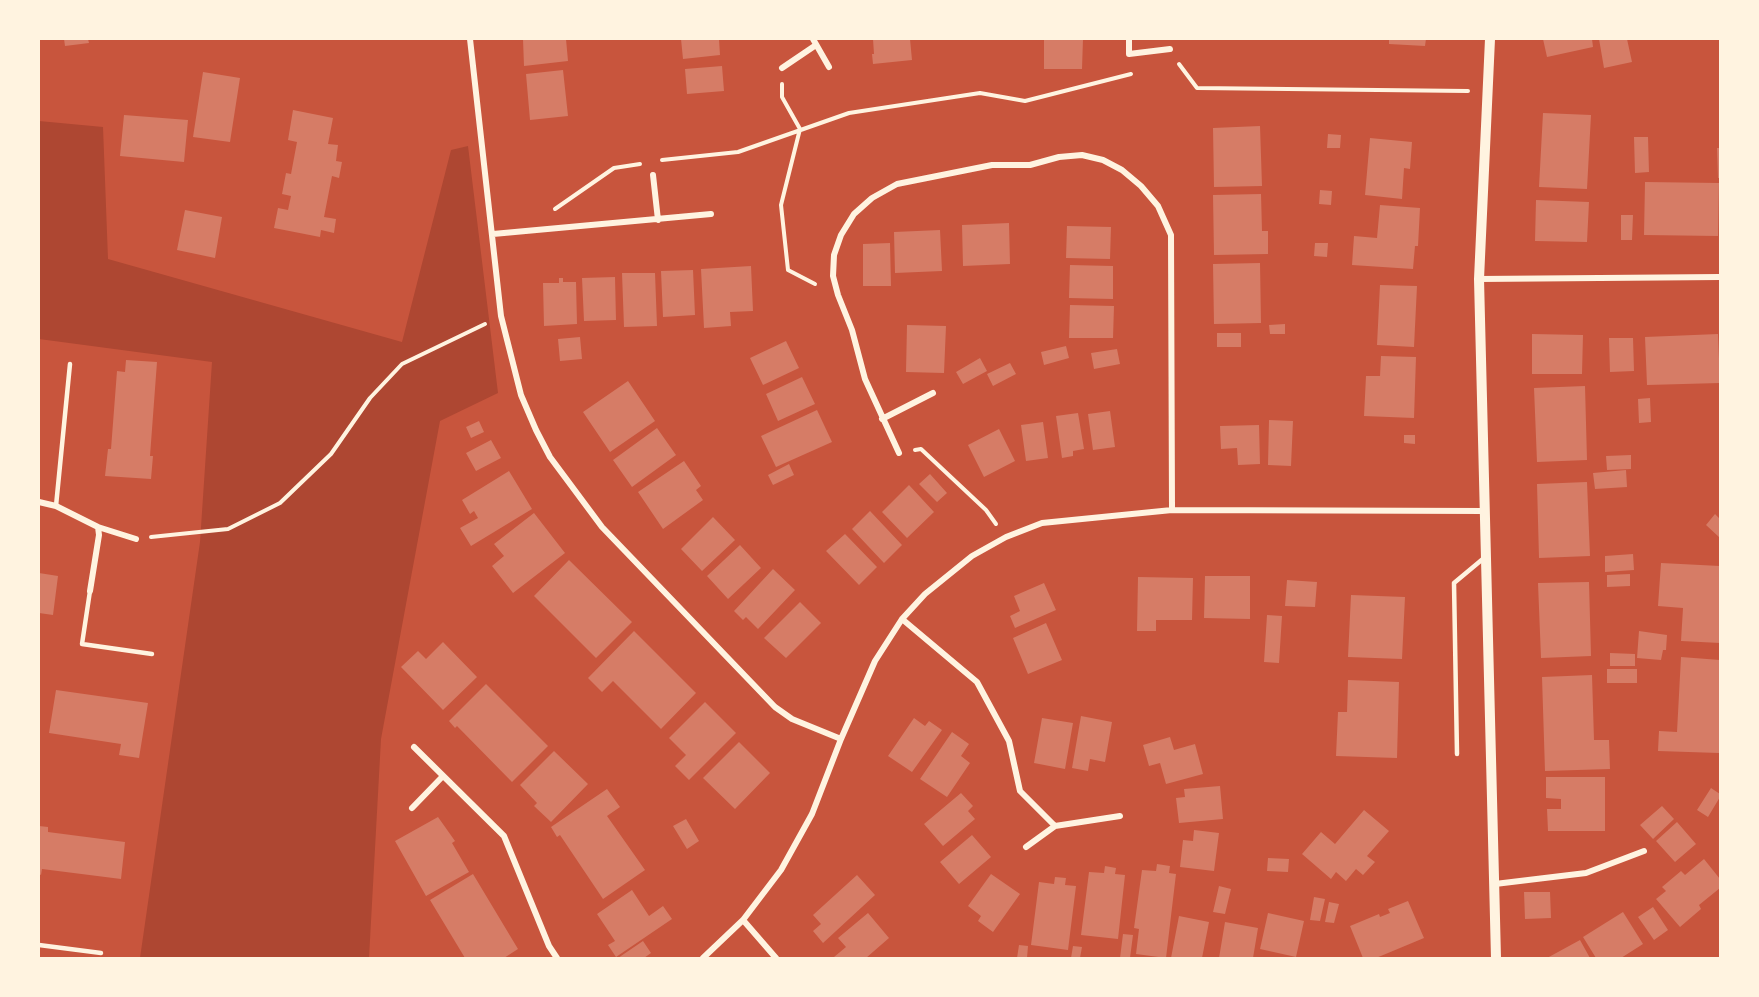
<!DOCTYPE html>
<html>
<head>
<meta charset="utf-8">
<style>
	body { margin:0 }
	#map { position:relative; width:1759px; height:997px; overflow:hidden; background:#c8553d; font-family:"Roboto Condensed",sans-serif }
	canvas { display:block }
	.frame { position:absolute; inset:0; border:40px solid #fff3e0; pointer-events:none }
</style>
</head>
<body>
<div id="map">
<canvas width="1759" height="997"></canvas>
<div class="frame"></div>
</div>
<script>
const ctx = document.querySelector('canvas').getContext('2d');
ctx.lineJoin = 'round';
function fillPath(path, color) {
  ctx.fillStyle = color;
  ctx.fill(path, 'evenodd');
}
function poly(rows) {
  const path = new Path2D();
  for (const r of rows) {
    path.moveTo(r[0], r[1]);
    for (let i = 2; i < r.length; i += 2) path.lineTo(r[i], r[i + 1]);
  }
  return path;
}
function stroke(path, color, width, dash) {
  ctx.strokeStyle = color;
  ctx.lineWidth = width;
  ctx.lineCap = dash ? 'butt' : 'round';
  ctx.setLineDash(dash || []);
  ctx.stroke(path);
}
fillPath(poly([
	[39,121,103,127,108,259,402,342,451,150,468,146,498,393,440,421,381,739,369,958,140,958,200,542,212,362,39,339]
]), '#ae4732');
fillPath(poly([
	[64,39,88,39,89,43,65,46],
	[523,39,566,39,568,61,524,66],
	[681,39,719,39,720,55,683,59],
	[873,39,910,39,912,60,873,64,872,54,874,54],
	[1044,39,1083,39,1082,69,1044,69],
	[1389,39,1426,39,1425,46,1389,44],
	[1543,39,1592,39,1593,47,1547,57],
	[1599,39,1627,39,1632,62,1604,68],
	[722,66,724,91,687,94,685,69],
	[563,70,568,116,530,120,526,74],
	[203,72,240,78,230,142,193,137],
	[293,110,333,118,328,144,338,145,336,161,342,162,339,178,332,176,324,217,336,219,334,233,321,230,320,237,274,228,278,208,288,210,291,196,282,194,286,173,291,174,297,142,288,140],
	[1543,113,1591,115,1587,189,1539,187],
	[124,115,188,120,184,162,120,156],
	[1260,126,1262,186,1214,187,1213,128],
	[1328,134,1341,135,1340,148,1327,148],
	[1634,137,1648,137,1649,172,1635,173],
	[1370,138,1412,142,1410,169,1404,168,1402,199,1365,195],
	[1717,148,1720,148,1720,178,1718,178],
	[1645,182,1719,183,1718,236,1644,235],
	[1320,190,1332,191,1331,205,1319,204],
	[1261,194,1262,231,1268,231,1268,254,1214,255,1213,195],
	[1536,200,1589,202,1587,242,1535,241],
	[1380,205,1420,208,1418,246,1415,246,1413,269,1352,265,1354,236,1377,238],
	[185,210,222,217,215,258,177,250],
	[1621,215,1633,215,1632,240,1621,240],
	[1009,223,1010,264,963,266,962,225],
	[1067,226,1111,227,1110,259,1066,258],
	[940,230,942,271,895,273,894,232],
	[890,243,891,286,863,286,863,244],
	[1315,243,1328,243,1327,257,1314,256],
	[1260,263,1261,323,1214,324,1213,264],
	[1070,265,1113,266,1113,299,1069,298],
	[751,266,753,311,730,312,731,326,704,328,701,269],
	[693,270,695,315,663,317,661,271],
	[622,273,655,273,657,326,624,327],
	[615,277,616,320,584,321,582,278],
	[559,278,563,278,563,282,576,282,577,324,544,326,543,283,559,283],
	[1380,285,1417,286,1414,347,1377,345],
	[1070,305,1114,306,1113,338,1069,338],
	[1285,324,1285,334,1270,334,1269,325],
	[907,325,946,326,944,373,906,372],
	[1217,333,1241,333,1241,347,1217,347],
	[1532,334,1583,335,1582,374,1532,374],
	[1718,334,1720,383,1647,385,1645,337],
	[580,337,582,359,560,361,558,339],
	[1609,338,1633,338,1634,371,1610,372],
	[786,341,799,368,763,385,750,358],
	[1066,346,1069,358,1044,365,1041,352],
	[1117,349,1120,364,1094,369,1091,353],
	[1381,356,1416,357,1414,418,1364,416,1366,376,1380,376],
	[980,358,987,371,963,384,956,372],
	[126,360,157,362,150,456,153,456,151,479,105,476,108,449,111,449,117,371,125,372],
	[1010,363,1016,374,993,386,987,374],
	[802,377,815,404,778,421,766,394],
	[628,381,655,421,610,452,583,412],
	[1585,386,1587,460,1537,462,1534,388],
	[1650,398,1651,422,1639,423,1638,399],
	[817,410,832,442,776,467,761,436],
	[1110,411,1115,447,1093,450,1088,414],
	[1078,413,1084,449,1073,451,1073,456,1062,458,1056,416],
	[1269,420,1293,421,1291,466,1268,465],
	[479,421,484,432,471,438,466,427],
	[1043,422,1048,458,1026,461,1021,425],
	[1259,425,1260,464,1238,465,1237,448,1221,449,1220,426],
	[657,428,676,455,632,487,613,460],
	[999,429,1015,461,984,477,968,445],
	[1404,435,1415,435,1415,444,1404,443],
	[491,440,501,458,476,471,466,453],
	[1631,455,1631,469,1607,470,1606,456],
	[684,461,701,486,696,490,703,500,663,529,638,492],
	[789,464,794,475,773,485,768,475],
	[1626,470,1627,487,1595,489,1593,473],
	[509,471,532,509,471,546,460,528,478,518,474,511,470,514,462,500],
	[930,474,947,493,937,502,919,484],
	[1587,482,1590,556,1539,558,1537,484],
	[909,485,934,512,907,538,882,512],
	[870,511,902,545,884,563,852,529],
	[534,513,565,553,513,593,492,566,504,556,494,544],
	[1715,514,1720,519,1720,538,1706,525],
	[713,517,735,540,702,571,681,549],
	[845,534,877,567,859,585,826,551],
	[740,545,761,568,728,599,707,576],
	[1633,554,1634,570,1605,572,1605,556],
	[569,560,632,622,596,658,534,596],
	[1661,563,1720,566,1720,643,1681,641,1683,608,1658,606],
	[773,569,795,590,758,629,746,617,743,620,734,611],
	[39,573,58,576,53,615,39,613],
	[1630,574,1630,586,1607,587,1607,575],
	[1205,576,1250,576,1250,619,1204,618],
	[1138,577,1193,578,1192,620,1156,620,1156,631,1137,631],
	[1287,580,1317,582,1315,607,1285,606],
	[1589,582,1591,656,1541,658,1538,583],
	[1044,583,1056,610,1015,628,1010,616,1020,611,1014,596],
	[1351,595,1405,597,1402,659,1348,657],
	[800,602,821,623,786,658,764,638],
	[1267,615,1282,616,1279,663,1264,662],
	[1046,623,1062,660,1028,674,1013,638],
	[634,631,696,693,661,729,613,681,602,692,588,678],
	[1639,631,1667,635,1666,650,1663,650,1661,660,1637,658],
	[443,642,477,677,443,710,401,667,418,651,426,659],
	[1610,653,1635,654,1635,666,1610,666],
	[1681,657,1720,660,1719,753,1658,751,1659,731,1677,732],
	[1607,669,1637,669,1637,683,1607,683],
	[1592,675,1594,740,1609,740,1610,769,1545,771,1542,677],
	[1348,680,1399,682,1397,758,1336,756,1338,712,1347,712],
	[486,684,548,746,512,782,457,726,455,728,449,721],
	[56,690,148,703,139,758,119,755,121,744,49,733],
	[705,702,736,733,689,780,675,766,686,755,669,738],
	[1081,716,1112,722,1105,762,1090,759,1088,771,1072,768],
	[914,718,925,726,929,721,942,730,912,772,888,756],
	[1042,718,1073,723,1065,769,1034,763],
	[952,732,969,744,961,756,970,763,947,797,920,779],
	[1170,737,1174,750,1195,744,1203,774,1166,784,1160,763,1149,766,1143,745],
	[739,742,770,773,735,809,703,778],
	[554,751,588,784,551,822,534,806,537,803,520,785],
	[1546,777,1605,777,1605,831,1548,831,1547,809,1561,809,1561,799,1546,798],
	[1220,786,1223,819,1179,823,1176,798,1185,797,1184,789],
	[1711,788,1720,794,1720,797,1708,817,1697,810],
	[607,789,620,807,607,816,645,870,603,899,560,835,557,837,551,827],
	[961,793,973,806,968,811,975,819,943,846,924,824],
	[1662,806,1674,819,1653,839,1640,825],
	[1364,810,1389,831,1367,856,1375,862,1363,875,1356,869,1346,881,1336,872,1331,879,1302,854,1321,832,1335,844],
	[438,817,455,841,452,843,469,872,426,896,395,841],
	[686,819,699,841,687,849,673,826],
	[1677,822,1696,844,1675,862,1656,841],
	[39,826,48,827,48,832,125,842,121,879,42,869,41,875,39,874],
	[1194,830,1219,833,1214,871,1180,867,1183,840,1193,841],
	[972,835,991,857,959,884,940,862],
	[1268,858,1289,859,1288,872,1267,871],
	[1704,859,1720,879,1720,888,1699,905,1701,909,1680,927,1656,899,1666,891,1662,887,1681,871,1685,875],
	[1157,864,1170,866,1169,873,1176,874,1166,958,1136,954,1139,929,1134,928,1142,870,1156,871],
	[1105,866,1116,868,1115,874,1125,875,1118,939,1081,935,1089,872,1104,873],
	[473,874,518,949,504,958,465,958,430,900],
	[991,874,1020,894,993,932,978,921,981,916,968,906],
	[857,875,875,895,823,943,813,931,821,924,813,915],
	[1055,877,1066,878,1065,885,1076,886,1068,950,1031,945,1039,882,1054,884],
	[1219,886,1231,889,1225,914,1213,912],
	[632,890,649,916,663,906,672,919,616,957,608,945,615,941,597,914],
	[1524,892,1550,892,1551,918,1525,919],
	[1314,897,1325,899,1320,921,1310,920],
	[1408,901,1424,938,1376,958,1363,958,1350,926,1379,914,1380,917,1390,913,1388,909],
	[1329,902,1339,904,1334,923,1325,922],
	[1653,907,1668,930,1654,940,1638,917],
	[1623,912,1643,944,1621,958,1596,958,1583,937],
	[868,913,889,938,866,958,835,958,834,957,846,947,838,938],
	[1268,913,1304,921,1296,957,1260,949],
	[1179,916,1209,922,1202,958,1171,958],
	[1225,922,1258,928,1253,958,1219,958],
	[1123,934,1133,935,1130,958,1120,958],
	[1580,940,1590,958,1547,958],
	[643,941,651,953,644,958,618,958],
	[1019,945,1028,946,1027,958,1017,958],
	[1073,946,1082,947,1080,958,1071,958]
]), '#d67c66');
stroke(poly([
	[1179,64,1197,88,1468,91],
	[782,84,782,97,800,129,781,205,788,270,815,284],
	[662,160,738,152,849,113,980,93,1025,101,1131,74],
	[555,209,614,168,640,164],
	[915,450,921,449,986,510,996,524],
	[151,537,228,529,280,503,331,454,370,398,402,364,485,324]
]), '#fff3e0', 4);
stroke(poly([
	[56,506,70,364],
	[90,591,82,644,152,654],
	[1457,754,1454,583,1484,558],
	[39,945,101,953]
]), '#fff3e0', 4.5);
stroke(poly([
	[470,39,501,316,521,395,536,430,550,457,602,527,775,707,792,719,841,739],
	[813,39,829,67],
	[1129,39,1129,54,1170,49],
	[782,68,816,45],
	[653,175,658,220],
	[493,234,711,214],
	[1479,279,1720,277],
	[882,419,933,393],
	[899,453,865,379,852,330,838,295,833,276,834,255,841,235,854,214,872,198,897,184,992,165,1030,165,1059,157,1082,155,1103,160,1122,170,1141,186,1158,206,1171,235,1172,510],
	[39,502,56,506,98,527,99,535,90,591],
	[98,527,136,539],
	[902,619,977,682,1009,741,1020,791,1055,826,1120,816],
	[414,747,504,836,549,946,557,958],
	[412,808,443,776],
	[1026,847,1055,826],
	[1495,884,1586,873,1644,851],
	[743,920,776,958],
	[703,958,743,920,781,870,812,814,841,739,875,661,902,619,925,594,972,556,1006,537,1042,523,1172,510,1485,511]
]), '#fff3e0', 6);
stroke(poly([
	[1490,39,1479,279,1496,958]
]), '#fff3e0', 10);
</script>
</body>
</html>
